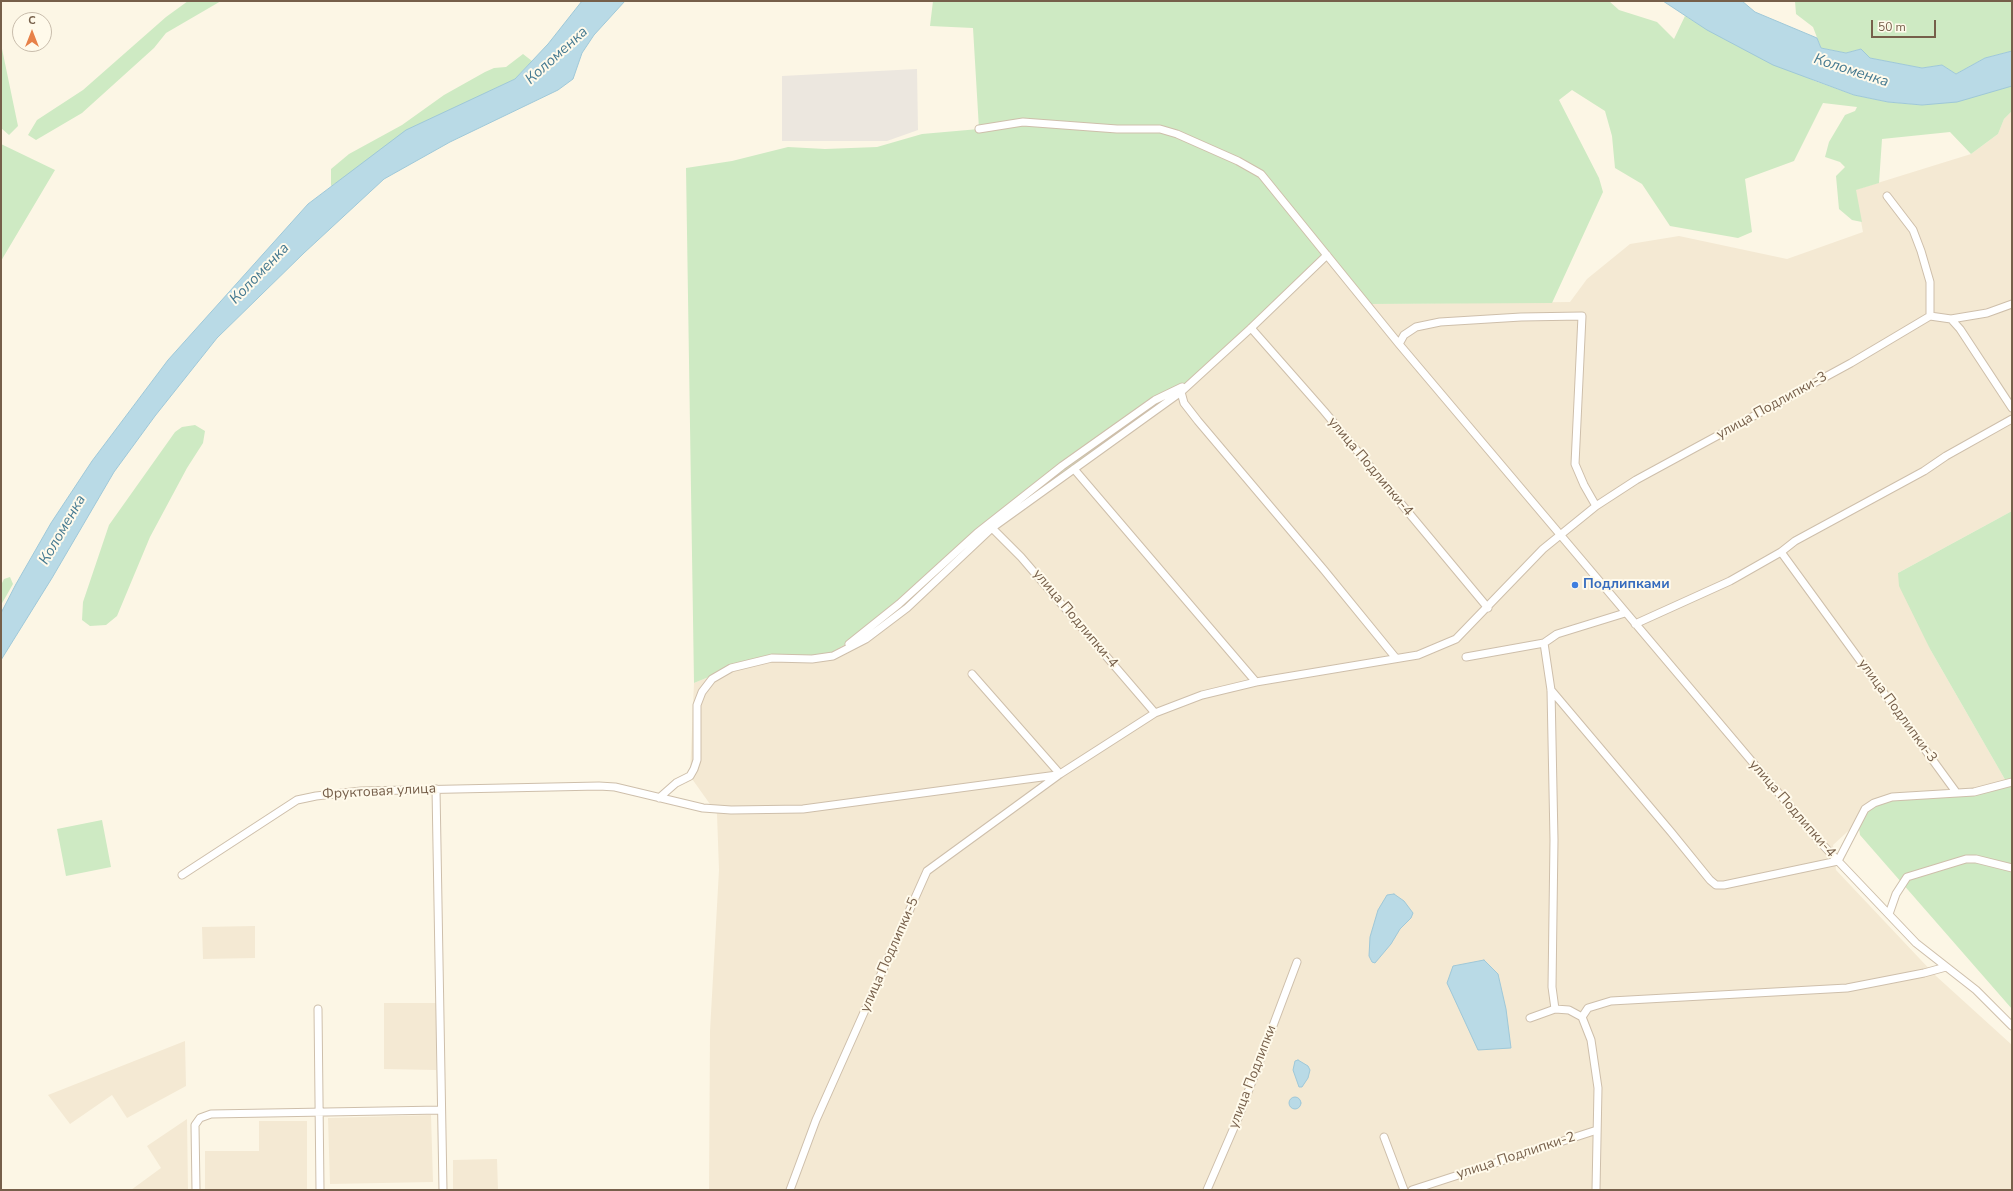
<!DOCTYPE html>
<html>
<head>
<meta charset="utf-8">
<style>
	body { margin:0 }
	#map { position:relative; width:2013px; height:1191px; overflow:hidden; background:#fcf6e5; font-family:"Nunito Sans",sans-serif }
	canvas { display:block }
	.frame { position:absolute; inset:0; border:2px solid #765f4a; pointer-events:none }
	.north { position:absolute; left:12px; top:12px; width:40px; height:40px; box-sizing:border-box; background:#fffaeb; border:1px solid #c8bcab; border-radius:50%; rotate:0deg; font-size:11px; font-weight:700; line-height:16px; text-align:center; color:#765f4a }
	.north::after { content:''; display:block; margin:auto; width:14px; height:18px; background:#e78149; clip-path:polygon(50% 0,100% 100%,50% 72%,0 100%) }
	.scale { position:absolute; left:1871px; top:20px; width:65px; height:18px; box-sizing:border-box; border:2px solid #765f4a; border-top:0; padding-left:5px; font-size:12px; line-height:14px; white-space:nowrap; color:#765f4a; -webkit-text-stroke:3px #fffaeb; paint-order:stroke }
</style>
</head>
<body>
<div id="map">
<canvas width="2013" height="1191"></canvas>
<div class="frame"></div>
<div class="north">С</div>
<div class="scale">50 m</div>
</div>
<script>
const ctx = document.querySelector('canvas').getContext('2d');
ctx.lineJoin = 'round';
function fillPath(path, color) {
  ctx.fillStyle = color;
  ctx.fill(path, 'evenodd');
}
function poly(rows) {
  const path = new Path2D();
  for (const r of rows) {
    if (r.length === 3) {
      path.moveTo(r[0] + r[2], r[1]);
      path.arc(r[0], r[1], r[2], 0, 2 * Math.PI);
      continue;
    }
    path.moveTo(r[0], r[1]);
    for (let i = 2; i < r.length; i += 2) path.lineTo(r[i], r[i + 1]);
  }
  return path;
}
function stroke(path, color, width, dash) {
  ctx.strokeStyle = color;
  ctx.lineWidth = width;
  ctx.lineCap = dash ? 'butt' : 'round';
  ctx.setLineDash(dash || []);
  ctx.stroke(path);
}
function label(font, color, halo, rows, align = 'center') {
  ctx.font = font + ' "Nunito Sans",sans-serif';
  ctx.lineWidth = 4;
  ctx.setLineDash([]);
  ctx.textBaseline = 'middle';
  ctx.strokeStyle = halo;
  ctx.fillStyle = color;
  for (const [text, x, y, turn = 0] of rows) {
    ctx.save();
    ctx.translate(x, y);
    ctx.rotate((+turn || 0) * Math.PI / 180);
    ctx.textAlign = isNaN(turn) ? turn : align;
    if (halo) ctx.strokeText(text, 0, 0);
    ctx.fillText(text, 0, 0);
    ctx.restore();
  }
}
fillPath(poly([
	[2012,111,2012,511,1898,573,1930,649,2007,783,1858,822,1833,845,1836,870,1936,976,2012,1045,2012,1190,709,1190,710,1031,719,870,717,814,690,776,694,683,731,668,888,618,907,608,992,528,1327,255,1368,304,1570,302,1587,279,1630,244,1679,236,1787,259,1863,232,1855,190,1971,154,1998,134,2004,119],
	[255,926,255,958,203,959,202,927],
	[384,1003,436,1003,436,1070,384,1069],
	[185,1041,186,1086,127,1118,112,1095,70,1124,48,1095],
	[431,1115,433,1182,330,1184,328,1118],
	[187,1119,188,1190,131,1190,161,1168,147,1146],
	[259,1121,307,1121,307,1190,205,1190,205,1151,259,1151],
	[497,1159,498,1190,453,1190,453,1160]
]), '#f4e9d3');
fillPath(poly([
	[917,69,918,130,887,141,782,141,782,76]
]), '#ece7df');
fillPath(poly([
	[188,1,221,1,166,33,154,48,82,113,36,140,28,135,37,120,83,90,166,17],
	[933,1,1609,1,1619,10,1657,22,1674,39,1685,16,1727,40,1815,81,1854,95,1888,102,1922,105,2012,86,2012,111,2004,119,1998,134,1971,154,1950,132,1882,139,1879,183,1856,190,1862,222,1852,220,1839,209,1836,176,1845,167,1840,162,1825,157,1829,142,1845,115,1855,111,1857,107,1823,103,1794,161,1745,179,1752,232,1738,238,1670,226,1642,184,1615,168,1612,136,1605,111,1572,90,1559,100,1599,178,1603,192,1552,303,1368,304,1327,255,1190,382,992,528,907,608,827,655,772,658,731,668,694,683,686,168,732,161,788,147,825,149,877,147,922,134,979,129,973,28,930,26],
	[1795,1,2012,1,2012,51,1985,58,1956,74,1942,65,1922,68,1870,58,1861,49,1846,53,1821,48,1813,27,1796,14],
	[1,44,18,126,9,135,1,128],
	[523,54,532,61,515,79,467,103,331,186,331,169,349,154,402,125,444,95,485,72,494,68,506,67],
	[1,144,55,170,1,261],
	[195,425,205,431,203,443,187,468,150,537,117,616,106,625,90,626,82,620,83,602,109,525,175,432,182,427],
	[2012,511,2012,1009,1860,835,1858,822,1865,809,1892,797,1974,792,2007,783,1930,649,1899,586,1898,573],
	[10,577,13,584,1,605,1,585,4,579],
	[102,820,111,867,66,876,57,829]
]), '#ceeac3');
const water = poly([
	[582,1,625,1,594,35,582,53,573,79,558,90,450,142,384,179,304,253,217,338,155,416,114,472,52,578,1,660,1,613,16,584,51,523,92,461,168,360,308,204,406,130,515,79,548,44,582,1],
	[1663,1,1742,1,1755,12,1817,38,1821,48,1846,53,1861,49,1870,58,1922,68,1942,65,1956,74,1985,58,2012,51,2012,86,1957,102,1922,105,1888,102,1854,95,1773,65,1707,30,1663,1],
	[1394,894,1404,901,1413,913,1411,918,1400,929,1391,944,1375,963,1372,962,1369,956,1370,937,1378,910,1387,895,1394,894],
	[1484,960,1498,974,1506,1009,1511,1048,1478,1050,1447,983,1453,966,1484,960],
	[1298,1060,1308,1066,1310,1070,1308,1078,1302,1087,1299,1087,1293,1070,1295,1061,1298,1060],
	[1295,1103,6]
]);
fillPath(water, '#b9dae6');
stroke(water, '#9fc8d8', 1);
const minor = poly([
	[979,129,1023,122,1117,129,1160,129,1177,134,1238,161,1261,174,1399,344,1820,842,1916,943,1976,990,2012,1026],
	[1887,196,1913,230,1921,251,1930,282,1930,316],
	[1951,319,1987,313,2012,304],
	[1251,328,1324,411,1488,608],
	[1399,344,1404,335,1416,327,1440,322,1521,317,1582,316,1575,464,1584,485,1596,506],
	[1181,392,1184,403,1198,421,1324,570,1395,657],
	[1074,469,1256,682],
	[992,528,1021,557,1155,713],
	[1781,552,1956,792],
	[1635,624,1730,581,1781,552,1795,541,1924,471,1946,456,2012,419],
	[1544,643,1551,690,1554,840,1552,987,1555,1009],
	[849,644,899,604,977,533,1062,466,1155,400,1182,387],
	[1466,657,1544,643,1557,634,1625,613],
	[972,674,1060,774],
	[1551,690,1671,832,1710,880,1716,885,1724,885,1838,861],
	[436,789,443,1190],
	[659,798,676,783,690,776,694,769,697,760,697,705,702,692,712,679,731,668,772,658,812,659,833,656,866,639,907,608,992,528,1181,392,1251,328,1327,255],
	[1838,861,1865,809,1874,803,1892,797,1974,792,2012,782],
	[182,875,297,800,316,796,361,791,599,786,615,787,703,808,731,810,803,809,1057,775],
	[1889,914,1896,894,1907,877,1966,859,1976,859,2012,868],
	[318,1009,320,1190],
	[1582,1017,1588,1008,1611,1001,1847,988,1924,973,1946,967],
	[1530,1018,1555,1009,1569,1010,1582,1017,1591,1040,1598,1088,1596,1190],
	[1384,1137,1404,1190],
	[196,1190,195,1125,200,1118,211,1114,441,1110],
	[790,1190,816,1120,927,871,1060,774,1155,713,1202,695,1256,682,1418,655,1456,639,1543,549,1596,506,1636,480,1851,363,1930,316,1951,319,1960,329,2012,408],
	[1207,1190,1239,1116,1297,962],
	[1412,1190,1597,1130]
]);
stroke(minor, '#cebfab', 9);
stroke(minor, '#fff', 7);
for (const [x, y, r, color] of [
	[1575,585,4,"#3f7fe0"]
]) {
  const dot = new Path2D();
  dot.arc(x, y, r, 0, 2 * Math.PI);
  ctx.fillStyle = color;
  ctx.fill(dot);
  stroke(dot, '#fffaeb', 1.5);
}
label('14px', '#765f4a', '#fffaeb', [
	["улица Подлипки-3",1772,406,-29],
	["улица Подлипки-4",1370,467,50],
	["улица Подлипки-4",1075,619,50],
	["улица Подлипки-3",1897,711,54],
	["Фруктовая улица",379,792,-3],
	["улица Подлипки-4",1792,809,49],
	["улица Подлипки-5",890,955,-66],
	["улица Подлипки",1253,1077,-69],
	["улица Подлипки-2",1516,1156,-18]
]);
label('bold 14px', '#366cbe', '#fffaeb', [
	["Подлипками",1583,585]
], 'left');
label('italic 15px', '#467a91', '#fffaeb', [
	["Коломенка",557,56,-42],
	["Коломенка",1851,71,18],
	["Коломенка",260,274,-46],
	["Коломенка",63,530,-60]
]);
</script>
</body>
</html>
